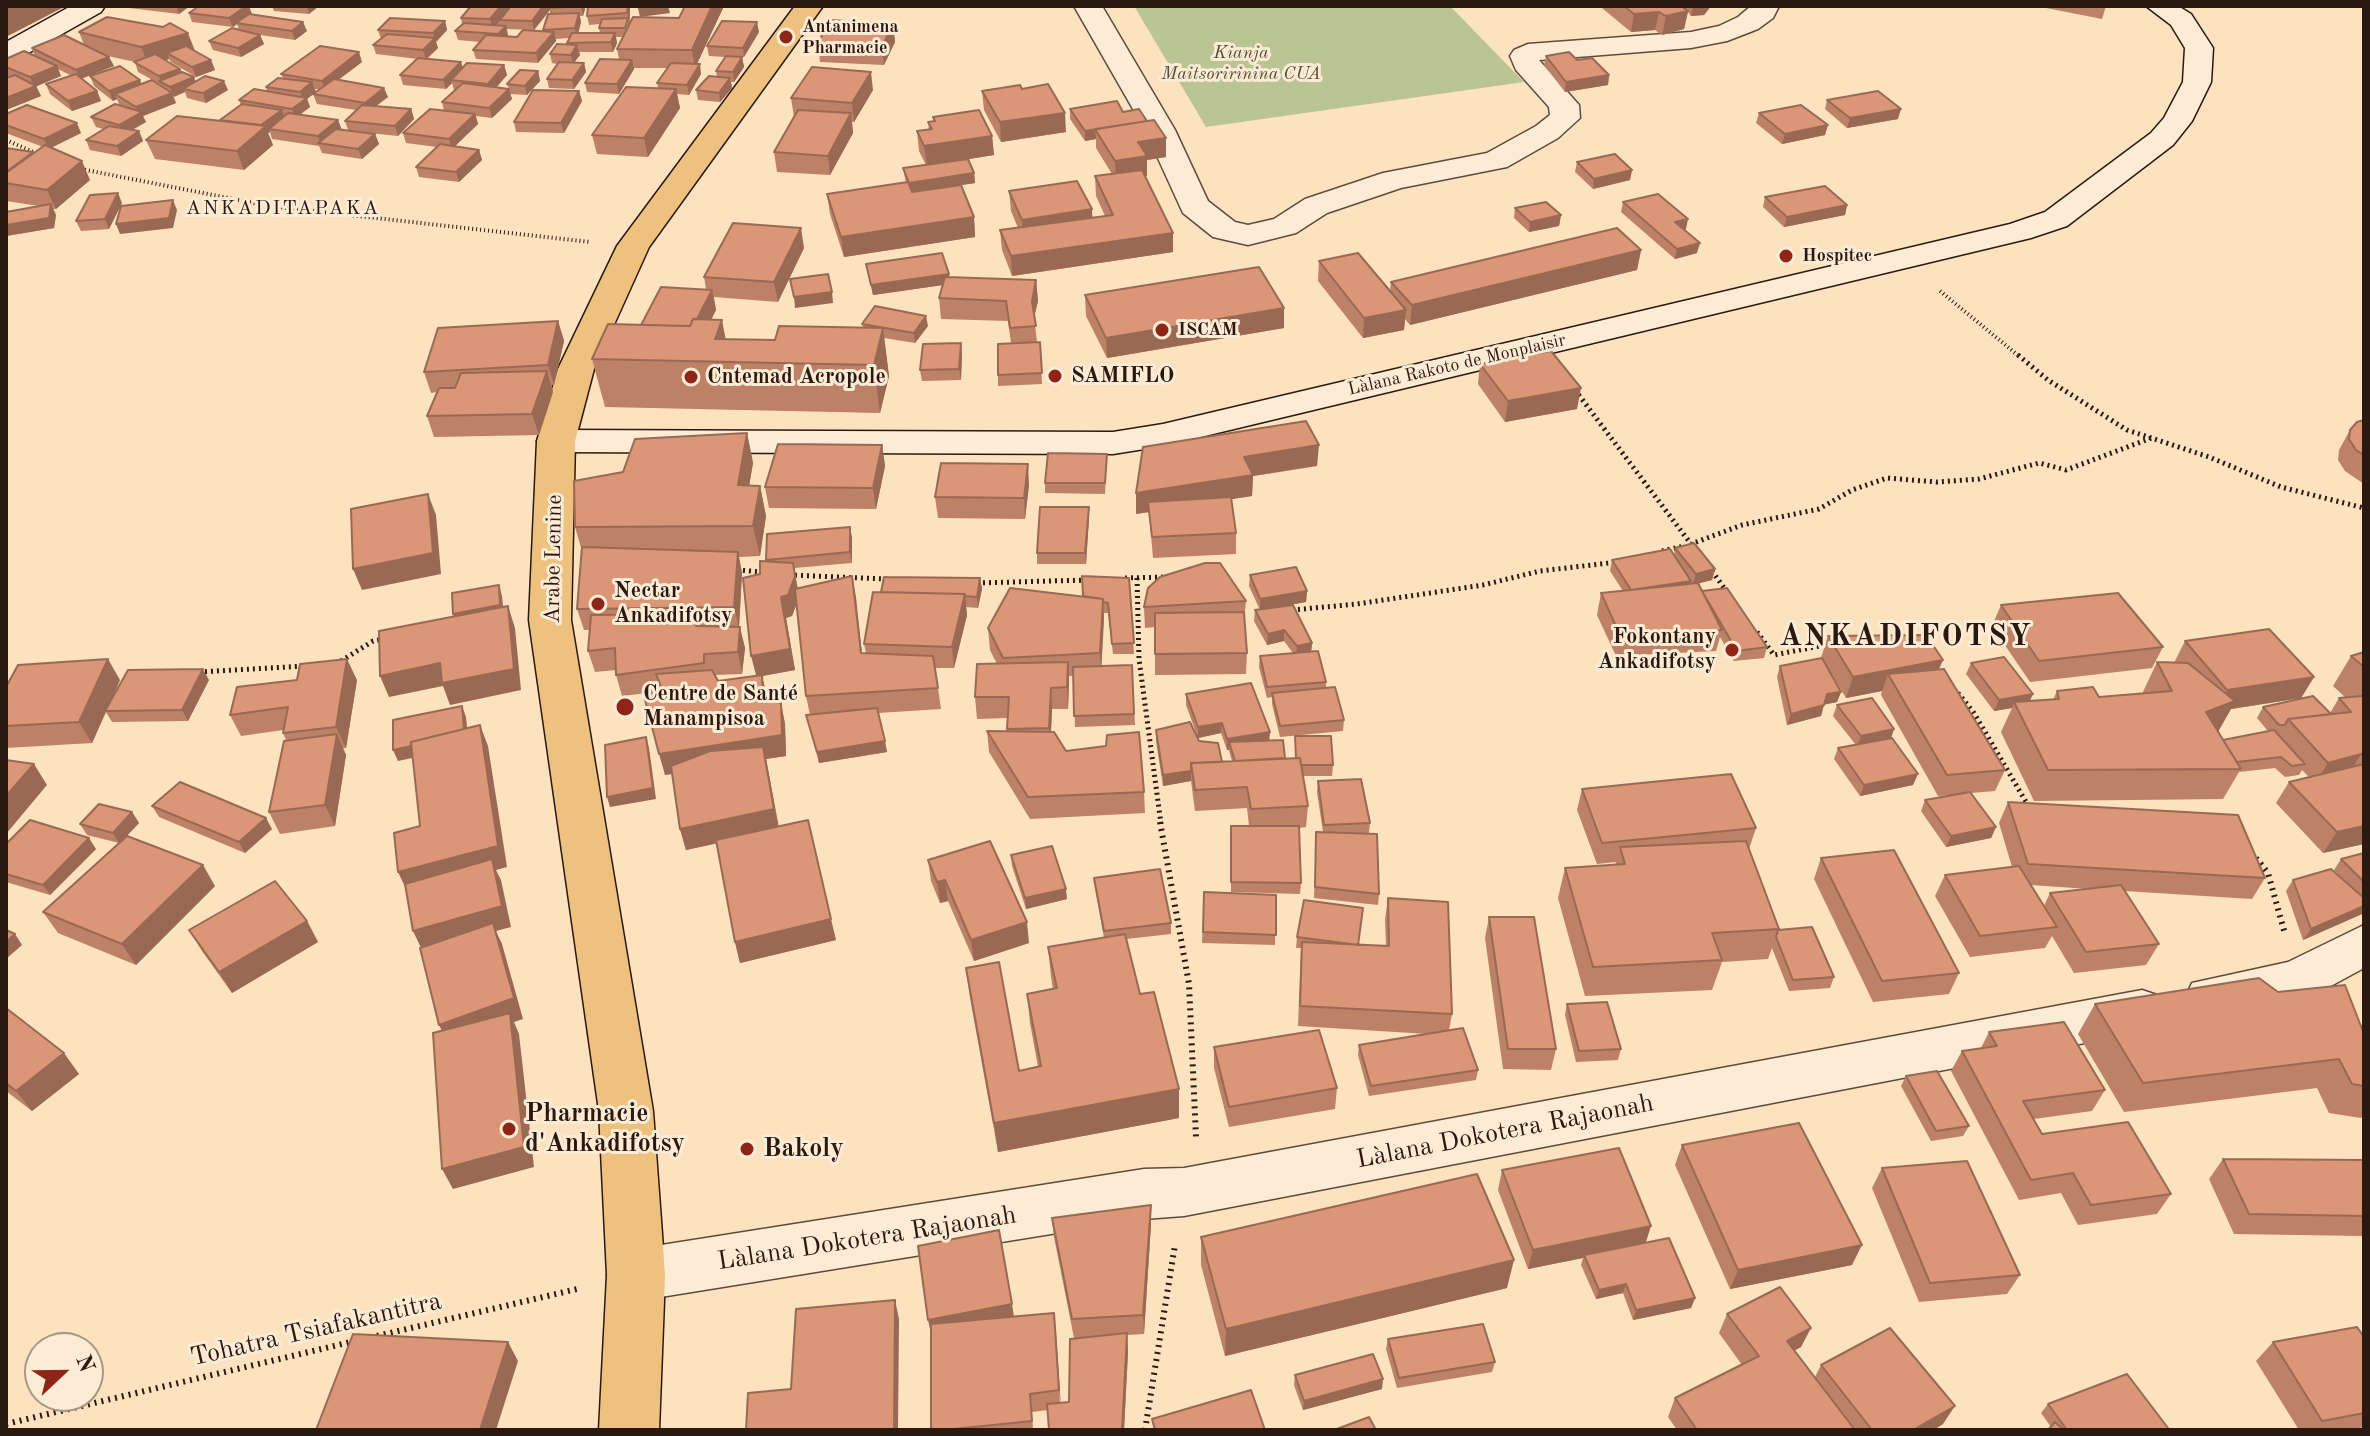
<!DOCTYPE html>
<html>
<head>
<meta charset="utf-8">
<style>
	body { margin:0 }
	#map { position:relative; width:2370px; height:1436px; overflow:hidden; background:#fce2be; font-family:"Old Standard TT",serif }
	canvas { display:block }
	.frame { position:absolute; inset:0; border:8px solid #2a1910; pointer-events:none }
	.north { position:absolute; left:24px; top:1332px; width:80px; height:80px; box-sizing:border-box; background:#fdecd5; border:2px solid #a99886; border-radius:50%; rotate:68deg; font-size:22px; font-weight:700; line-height:32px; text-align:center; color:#2a1910 }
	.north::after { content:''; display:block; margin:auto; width:28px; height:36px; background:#8f2418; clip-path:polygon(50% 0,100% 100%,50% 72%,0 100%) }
</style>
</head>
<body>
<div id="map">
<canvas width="2370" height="1436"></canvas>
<div class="frame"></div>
<div class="north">N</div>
</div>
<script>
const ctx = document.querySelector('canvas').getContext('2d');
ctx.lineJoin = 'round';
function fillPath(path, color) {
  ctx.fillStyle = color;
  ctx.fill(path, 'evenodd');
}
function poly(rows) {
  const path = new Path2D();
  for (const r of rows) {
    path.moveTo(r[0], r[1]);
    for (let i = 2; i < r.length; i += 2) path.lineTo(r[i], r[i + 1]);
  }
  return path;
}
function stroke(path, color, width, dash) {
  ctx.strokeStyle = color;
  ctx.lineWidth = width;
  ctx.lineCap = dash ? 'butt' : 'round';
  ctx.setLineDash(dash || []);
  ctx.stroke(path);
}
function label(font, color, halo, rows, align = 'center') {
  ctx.font = font + ' "Old Standard TT",serif';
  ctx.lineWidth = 6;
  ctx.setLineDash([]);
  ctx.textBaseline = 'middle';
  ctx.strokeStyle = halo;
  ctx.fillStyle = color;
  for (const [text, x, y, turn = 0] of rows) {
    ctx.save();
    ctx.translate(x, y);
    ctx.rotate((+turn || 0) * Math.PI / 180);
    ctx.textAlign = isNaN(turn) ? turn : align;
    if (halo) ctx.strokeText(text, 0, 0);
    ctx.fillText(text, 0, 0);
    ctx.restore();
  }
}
fillPath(poly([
	[1134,6,1450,6,1524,82,1206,127]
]), '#bac495');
const street = poly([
	[1074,6,1102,6,1175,130,1208,201,1235,222,1248,225,1274,219,1305,199,1383,173,1487,153,1536,126,1550,115,1549,107,1516,70,1510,56,1514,50,1528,44,1691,32,1719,26,1738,17,1751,6,1779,6,1773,18,1758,29,1727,41,1691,48,1539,60,1579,105,1580,118,1558,138,1507,167,1401,188,1327,213,1296,233,1248,245,1213,237,1183,213,1145,130,1074,6],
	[2364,925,2364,968,2316,994,2210,1019,2192,1013,2185,998,2192,983,2288,962,2364,925],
	[2142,990,2160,996,2167,1011,2160,1026,2142,1032,1184,1216,1144,1219,636,1301,616,1294,607,1275,616,1256,636,1249,1144,1169,1184,1168,2142,990]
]);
const secondary = poly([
	[71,6,105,6,101,12,16,60,6,62,6,42,71,6],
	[2146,6,2178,6,2191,14,2213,48,2211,82,2192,121,2173,145,2067,226,2031,238,1163,446,1113,454,556,452,543,449,537,441,543,433,556,430,1113,432,1163,424,2010,224,2045,212,2151,133,2164,118,2183,82,2185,48,2171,25,2146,6]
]);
const primary = poly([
	[795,6,823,6,649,247,594,369,575,441,571,620,653,1111,665,1275,659,1430,599,1430,607,1275,599,1111,529,620,537,441,558,369,617,246,795,6]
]);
stroke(street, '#5e4b3c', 3);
stroke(secondary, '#2a1910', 3);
stroke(primary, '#2a1910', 3);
stroke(poly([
	[6,140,38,154],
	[81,169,269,206,590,242],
	[1940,291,2020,357]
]), '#2a1910', 4, [1, 3]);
stroke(poly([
	[2018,355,2048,380,2127,430,2209,457,2281,487,2364,508],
	[1575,390,1691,544,1742,525,1819,509,1852,490,1887,478,1937,482,1979,479,2039,463,2066,470,2154,437],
	[1662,551,1684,546],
	[737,570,763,572],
	[1712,571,1727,592],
	[789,575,887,579],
	[1125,578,1167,577],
	[1137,578,1139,659,1161,824],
	[977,583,1087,580],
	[1292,610,1357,604,1483,585,1540,571,1618,562],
	[1757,632,1774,655,1830,644],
	[341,661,373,641,385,639],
	[199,672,305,666],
	[1958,693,1974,713,2029,807]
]), '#2a1910', 5, [2, 4]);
stroke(poly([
	[1160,822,1189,984,1196,1137],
	[2256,858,2268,873,2285,934],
	[377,1336,577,1289],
	[6,1424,355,1341],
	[1145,1430,1175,1245]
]), '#2a1910', 6, [2, 5]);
fillPath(street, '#fdecd5');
fillPath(secondary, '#fdecd5');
fillPath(primary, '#eec17f');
fillPath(poly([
	[121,6,190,6,179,14,121,7],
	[272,6,319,6,309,14,274,11],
	[471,6,584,6,585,9,583,16,580,16,581,22,578,33,600,33,599,28,600,24,589,25,587,16,588,6,630,6,630,25,679,18,685,6,724,6,697,64,701,74,689,95,677,94,680,108,648,157,597,154,592,135,658,88,657,83,667,68,633,68,634,69,619,94,587,92,585,83,619,59,617,49,623,37,616,37,617,43,613,52,579,52,580,55,574,62,584,63,586,72,574,89,549,88,547,79,557,64,552,63,550,54,567,45,567,43,569,38,556,39,556,41,538,63,476,59,473,50,480,42,458,40,455,31,462,24,461,18],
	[550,10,550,14,543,30,543,31,517,37,507,37,508,36,507,29,534,30],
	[1602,6,1711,6,1704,15,1691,16,1688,12,1684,29,1662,35,1655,30,1631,32,1602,8],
	[2036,6,2106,6,2102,19],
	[189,13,252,14,307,31,295,40,260,35,264,44,241,57,213,50,209,41,239,30,237,24,233,27,192,22],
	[445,21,447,30,436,42,438,48,427,59,463,67,504,65,507,75,496,88,509,89,507,84,538,71,540,81,527,95,510,94,512,99,492,118,476,116,478,124,455,146,479,150,482,160,459,182,419,177,416,167,437,147,406,143,403,133,444,111,442,102,455,90,454,90,452,83,446,89,403,85,400,75,418,59,376,54,373,45,381,39,378,30],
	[893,24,895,42,884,65,820,62,818,43],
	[79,32,195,51,211,60,215,70,196,77,171,62,169,59,166,60,180,69,182,72,195,82,228,90,206,103,187,98,185,92,173,96,176,103,143,116,146,122,132,130,139,131,143,141,121,156,90,150,86,140,103,129,96,127,91,117,125,108,119,104,117,99,113,101,94,86,90,76,161,86,160,84,138,72,135,62,108,56,114,66,81,79,97,91,101,101,72,111,50,94,46,84,72,76,58,69,61,76,36,86,41,96,6,110,6,59,35,57,32,48,84,45],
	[759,32,744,57,742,57,744,67,734,82,731,82,732,88,720,102,698,100,696,90,717,77,716,71,725,57,709,56,707,46],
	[1546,56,1577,60,1609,75,1608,85,1565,92,1544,65],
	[362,62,338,80,388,97,376,106,411,109,414,119,398,136,360,132,375,134,379,144,362,159,322,153,319,146,272,139,270,132,268,133,273,145,244,170,155,159,146,140,220,121,241,105,239,100,267,91,266,87,283,78,281,74],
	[314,89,320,89,313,94,317,104,356,110,345,121,348,130,341,130,338,120,300,115,310,107,307,99,316,92],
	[873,90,854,122,852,122,853,133,830,175,777,172,774,152,794,117,791,98],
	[579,91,582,101,564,133,516,132,514,122],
	[982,91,1066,132,1001,142,984,110],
	[1827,100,1898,119,1847,128,1825,109],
	[1070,109,1123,112,1147,121,1166,138,1166,157,1147,160,1147,176,1145,176,1173,252,1012,276,1002,250,1000,230,1018,228,1011,211,1009,191,1092,209,1092,218,1105,216,1096,196,1095,176,1112,174,1096,148,1096,139,1085,141,1070,119],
	[1759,113,1825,135,1782,144,1756,123],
	[6,114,81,133,51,148,90,180,56,209,53,209,56,215,54,228,6,236,6,212,39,206,6,201,6,148,34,153,43,147,6,133],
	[933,117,992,136,994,155,968,159,974,173,975,183,961,185,974,217,975,237,844,257,830,214,827,194,906,183,903,168,926,165,919,151,917,131,929,130,928,122,934,121],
	[1577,162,1632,170,1630,180,1593,189,1575,172],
	[1765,197,1847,205,1845,215,1784,227,1763,207],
	[1623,202,1686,229,1684,230,1697,253,1675,259,1621,212],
	[122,203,109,229,81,231,76,221],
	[1515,208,1561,215,1559,226,1529,232,1514,218],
	[804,248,778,302,714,297,716,310,711,319,726,339,775,340,863,328,862,324,928,326,915,343,884,338,889,376,880,413,605,407,592,359,641,325,706,289,704,277],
	[1641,250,1637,270,1410,325,1405,319,1404,330,1363,338,1318,281,1319,261,1390,291,1391,282],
	[866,264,949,274,949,277,1036,280,1038,301,1034,317,1037,342,1040,342,1042,384,998,386,998,375,1011,343,1008,321,941,319,939,298,943,285,873,295],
	[1085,295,1284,308,1284,328,1107,358,1086,316],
	[558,321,564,341,554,385,551,385,553,392,539,435,434,437,427,416,437,392,431,393,424,372],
	[962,353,961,380,922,381,920,370],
	[1480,364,1577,409,1505,422,1478,384],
	[2364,420,2364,484,2345,471,2338,460,2339,450,2350,430],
	[747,433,753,463,749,486,760,486,766,516,760,556,739,557,742,573,739,627,745,648,742,674,715,675,718,681,756,676,760,574,767,561,766,560,850,527,852,538,852,563,794,568,798,589,852,576,862,653,866,653,864,644,881,592,980,578,982,589,978,608,966,607,967,615,954,668,935,668,941,709,878,713,887,752,819,763,806,715,810,715,806,696,797,603,792,616,786,618,795,670,762,676,767,699,781,703,785,724,786,756,766,759,779,827,836,940,740,963,735,942,717,843,686,850,680,829,672,774,665,775,656,692,622,696,616,675,616,670,595,672,588,651,590,630,584,630,577,609,582,551,575,527,623,472],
	[882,445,885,466,876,509,769,508,765,487],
	[1107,454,1105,494,1045,493,1045,483],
	[1317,466,1253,476,1252,496,1231,499,1236,533,1236,554,1153,558,1149,512,1136,514,1136,493],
	[1029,485,1025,519,938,518,935,497],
	[1089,507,1089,518,1086,564,1037,564,1037,553],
	[1675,548,1715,569,1712,580,1698,583,1702,591,1767,647,1764,658,1734,661,1720,637,1716,651,1616,656,1597,615,1601,593,1623,591,1610,571,1612,560,1674,555],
	[1250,575,1307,591,1306,602,1273,608,1312,643,1311,651,1326,682,1326,688,1344,720,1343,731,1280,737,1272,704,1272,697,1267,698,1259,667,1260,656,1293,653,1284,641,1267,645,1254,621,1255,610,1260,610,1249,586],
	[1129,578,1134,654,1113,654,1108,613,1104,613,1101,666,1132,665,1135,725,1075,727,1073,676,1069,676,1068,709,1052,709,1051,732,1066,751,1144,792,1145,813,1030,819,989,752,987,731,1007,732,1008,718,977,719,975,697,997,664,990,650,988,628,1083,596],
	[1246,601,1244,622,1247,653,1246,674,1155,675,1155,627,1145,628,1144,607],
	[2001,605,2163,647,2152,668,2030,682,1992,626],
	[1828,636,1939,669,2005,770,1995,791,1971,793,1996,827,1991,838,1946,847,1921,811,1925,800,1954,795,1938,796,1881,695,1882,691,1846,698,1830,672,1841,692,1837,702,1824,704,1821,716,1787,725,1777,677,1780,666,1821,658],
	[2185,641,2314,677,2301,698,2231,709,2218,731,2223,740,2268,731,2257,718,2263,707,2330,713,2339,698,2346,698,2333,686,2351,656,2364,652,2364,844,2323,853,2276,803,2289,782,2309,777,2302,770,2299,775,2285,777,2275,768,2239,772,2223,799,2034,801,2001,732,2012,708,1994,711,1966,674,1971,663,2030,701,2053,700,2057,691,2099,697,2142,694,2157,662,2174,663],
	[120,680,109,705,209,680,188,721,112,722,106,712,92,743,6,748,6,687],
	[357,680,346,748,343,748,346,755,335,826,280,834,269,812,286,740,283,733,283,730,241,736,230,715],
	[1186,694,1270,740,1285,758,1295,758,1295,736,1333,765,1332,776,1303,776,1308,806,1306,827,1299,828,1301,883,1300,894,1231,892,1231,826,1249,826,1247,808,1195,811,1191,781,1163,786,1156,741,1156,730,1199,741,1222,762,1232,761,1229,750,1227,750,1221,733,1198,738,1186,705],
	[1837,705,1894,729,1891,738,1913,785,1860,796,1834,759,1838,748,1856,745,1833,716],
	[1318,781,1370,823,1369,833,1379,894,1378,905,1314,898,1316,832,1323,832,1317,792],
	[1582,789,1756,828,1749,849,1779,929,1834,977,1830,988,1789,991,1772,948,1768,959,1722,962,1712,990,1585,996,1558,898,1565,868,1615,865,1616,862,1597,864,1577,810],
	[2008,802,2265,878,2252,899,2125,891,2159,944,2146,965,2074,973,2052,936,2045,948,1970,957,1935,896,1945,875,2012,867,1999,823],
	[2031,885,2089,889,2050,893,2044,906],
	[152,806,272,829,245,853,159,817],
	[132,812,139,823,122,841,215,886,136,965,58,933,43,912,119,843,87,835,80,824],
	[6,844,96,849,50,895,6,882],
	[2364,853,2364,911,2362,914,2303,940,2286,891,2293,880,2346,882,2334,870,2341,859],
	[1011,855,1067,899,1026,909,1012,866],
	[1821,858,1959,973,1949,994,1873,1002,1814,879],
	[928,860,1029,943,974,961,948,901,940,903,931,881],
	[1094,878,1171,923,1171,934,1126,939,1140,994,1179,1118,998,1152,970,998,966,968,1019,1071,1038,1067,1030,1023,1027,994,1053,989,1051,977,1048,947,1104,938,1095,888],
	[1204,892,1276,895,1275,945,1202,943],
	[1388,898,1452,1014,1449,1030,1478,1070,1476,1080,1369,1096,1358,1055,1359,1045,1428,1034,1298,1026,1301,948,1296,948,1297,937,1358,945,1386,946,1385,919],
	[1489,917,1556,1049,1551,1070,1503,1069,1485,938],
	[307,921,318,942,232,993,202,951,189,930],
	[2278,992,2364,1034,2364,1114,2361,1118,2329,1113,2317,1088,2124,1112,2078,1034,2095,1004],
	[1567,1004,1621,1049,1618,1060,1576,1062,1565,1015],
	[6,1008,79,1074,32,1111,6,1091],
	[1989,1032,2105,1090,2092,1111,2034,1119,2042,1134,2171,1194,2157,1214,2078,1225,2061,1193,2019,1200,1951,1071,1962,1051,1981,1048],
	[1214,1047,1337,1088,1335,1109,1229,1127,1214,1068],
	[1906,1076,1969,1126,1963,1136,1931,1141,1901,1086],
	[1682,1145,1852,1265,1730,1289,1675,1165],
	[2223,1159,2364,1160,2364,1236,2234,1234,2209,1179],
	[1882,1168,2020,1275,2007,1294,1919,1302,1872,1188],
	[1502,1170,1646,1242,1695,1298,1691,1308,1633,1320,1623,1293,1596,1299,1581,1265,1583,1258,1528,1269,1498,1190],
	[1151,1205,1151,1224,1144,1334,1127,1335,1128,1352,1124,1430,1049,1430,1048,1410,1032,1412,1033,1430,931,1430,1014,1317,1054,1313,1060,1403,1069,1402,1074,1338,1054,1237,1052,1218],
	[1201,1237,1507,1288,1225,1356,1201,1265],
	[1727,1314,1801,1347,1795,1350,1815,1377,1821,1365,1943,1424,1933,1430,1677,1430,1668,1417,1675,1398,1742,1365,1719,1333],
	[2364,1337,2364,1427,2351,1430,2299,1430,2256,1361,2273,1342],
	[1388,1339,1495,1362,1492,1372,1397,1388,1386,1349],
	[1295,1375,1382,1389,1303,1410,1294,1385],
	[2048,1404,2168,1428,2167,1430,2048,1430,2051,1427,2041,1413]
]), '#bc8166');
fillPath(poly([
	[6,6,66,6,6,37],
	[176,6,190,6,179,14],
	[246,6,249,6,252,14,236,23,237,24,233,27,229,18],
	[307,6,319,6,309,14],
	[501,6,511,6,493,29,490,19],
	[543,6,551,6,549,8,550,10,534,30,532,21],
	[581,6,584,6,585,9,583,16],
	[628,6,630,6,629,22,627,13],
	[651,6,668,6,670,13,640,17,638,8],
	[712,6,724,6,695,68,692,50],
	[1693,6,1711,6,1704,15,1691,16],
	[1688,11,1684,29,1662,35,1666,16],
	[1659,12,1655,30,1631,32,1634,14],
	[579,13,581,22,577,38,575,28],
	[445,21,447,30,436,42,438,48,426,59,423,50,435,39,433,33],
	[303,22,307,31,295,40,292,31],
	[757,22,759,32,744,57,743,48],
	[893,24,895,42,884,65,882,47],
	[506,26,508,36,500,44,498,34],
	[554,32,556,41,538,63,536,53],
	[188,33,195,51,167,53,169,59,149,66,141,47],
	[615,33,617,43,613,52,611,42],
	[260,35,264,44,241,57,238,48],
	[577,45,580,55,573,64,571,55],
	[359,52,362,62,325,90,322,81],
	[109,57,114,66,80,79,76,70],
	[742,57,744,67,734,82,733,72],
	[211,60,215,70,196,77,192,67],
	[632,60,634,69,619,94,617,84],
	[461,62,464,71,451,80,452,83,446,89,443,80],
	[584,63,586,72,574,89,572,80],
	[700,64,701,74,689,95,687,85],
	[504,65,507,75,491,93,488,84],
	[57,66,61,76,35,87,36,86,41,96,6,110,6,98,34,87,30,77],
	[180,69,184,78,162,83,159,76],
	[538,71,540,81,527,95,525,86],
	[871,72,873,90,854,122,852,103],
	[1609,75,1608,85,1565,92,1566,82],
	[194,77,198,87,183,89,185,92,174,97,170,87],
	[730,78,732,88,720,102,719,93],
	[140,80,144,90,115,94,117,99,113,101,109,91],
	[224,81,228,90,206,103,203,93],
	[312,82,316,92,307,99,310,107,295,118,292,109,303,100,300,92],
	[384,88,388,97,368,112,365,103],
	[509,89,512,99,492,118,489,108],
	[676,89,680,108,648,157,644,138],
	[97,91,101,101,72,111,68,101],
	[579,91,582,101,564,133,561,123],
	[172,93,176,103,143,116,146,122,123,135,119,125,139,114,136,107],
	[411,109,414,119,398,136,395,126],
	[1901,109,1898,119,1847,128,1850,118],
	[282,110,285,120,269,129,270,132,268,133,273,145,244,170,237,151,260,127],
	[851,113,853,133,830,175,828,156],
	[1065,113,1066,132,1001,142,1000,122],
	[475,114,478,124,452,149,449,139],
	[338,120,342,130,321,144,318,136],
	[77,123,81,133,48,149,44,139],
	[1828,125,1825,135,1782,144,1785,134],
	[1095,129,1096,139,1085,141,1085,131],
	[139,131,143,141,121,156,117,146],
	[375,134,379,144,362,159,358,149],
	[992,136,994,155,927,166,924,146],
	[1166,138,1166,157,1147,160,1147,176,1116,181,1115,161,1138,142],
	[479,150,482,160,459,182,456,172],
	[82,161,90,180,56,209,47,190],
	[1632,170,1630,180,1593,189,1594,179],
	[974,173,975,183,910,193,909,183],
	[118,193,122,203,109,229,105,219],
	[173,200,177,210,173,228,120,234,116,224],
	[51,204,56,215,54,228,6,236,6,225],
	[1847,205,1845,215,1784,227,1787,217],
	[1092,209,1093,229,1024,239,1022,220],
	[1561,215,1559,226,1529,232,1530,222],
	[974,217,975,237,844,257,841,237],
	[1688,219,1686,229,1673,232,1675,222],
	[801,228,804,248,778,302,774,282],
	[1173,233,1173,252,1012,276,1011,256],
	[1700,243,1697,253,1675,259,1677,249],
	[1641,250,1637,270,1410,325,1412,305],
	[949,274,950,284,873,295,871,285],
	[1036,280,1038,301,1033,322,1032,302],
	[712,290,716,310,696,351,691,330],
	[832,292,833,303,795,308,794,297],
	[1284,308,1284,328,1107,358,1106,338],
	[1406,310,1404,330,1363,338,1364,318],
	[926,316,928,326,915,343,914,333],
	[722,320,730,362,715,339],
	[558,321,564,341,554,385,548,365],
	[883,328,889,376,880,413,874,365],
	[961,343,962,353,961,380,959,369],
	[547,371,553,392,539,435,532,414],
	[1581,388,1577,409,1505,422,1508,401],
	[747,433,753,463,744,515,738,485],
	[882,445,885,466,876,509,873,488],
	[1319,445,1317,466,1253,476,1252,496,1150,512,1148,502,1149,512,1136,514,1136,493,1244,457],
	[1028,464,1029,485,1025,519,1024,498],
	[760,486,766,516,760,556,753,526],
	[428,494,436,515,441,574,362,590,353,569],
	[1089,507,1089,518,1086,564,1085,553],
	[850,527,852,538,852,563,850,552],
	[738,552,742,573,739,628,734,607],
	[793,563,799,597,792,616,786,618,795,670,762,676,767,696,768,720,751,656],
	[1715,569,1712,580,1693,585,1696,574],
	[852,576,856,597,864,674,861,653],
	[980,578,982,589,978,608,977,597],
	[1691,581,1689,592,1632,591],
	[499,585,502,596,504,616,457,625,453,614],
	[1307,591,1306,602,1260,610,1260,599],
	[965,594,967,615,954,668,952,647],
	[1103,599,1104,620,1101,674,1100,653],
	[508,606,515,628,521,690,450,705,443,686,389,697,380,676],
	[740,627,745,648,742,674,738,652],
	[1284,630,1284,641,1267,645,1268,634],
	[1312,643,1311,654,1296,657,1297,646],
	[108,659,120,680,92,743,79,722],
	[347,659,357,680,346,748,336,727],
	[1943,660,1934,681,1888,674,1882,691,1846,698,1853,677],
	[1068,662,1069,684,1068,709,1067,687],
	[203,669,209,680,188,721,182,710],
	[2314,677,2301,698,2231,709,2218,732,2206,712,2218,708,2227,690],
	[1051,688,1052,709,1050,750,1049,728],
	[1841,692,1837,702,1823,705,1827,694],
	[2033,694,2028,705,2014,702,2012,708,1994,711,1999,700],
	[781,703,785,724,786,756,766,759,779,830,686,850,680,829,765,759,665,775,659,754],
	[1824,705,1821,716,1787,725,1791,714],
	[462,706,466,717,469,746,398,761,393,750],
	[1222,723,1221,733,1198,738,1198,727],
	[480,725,488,746,507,867,496,870,501,880,511,927,496,931,502,944,523,1019,514,1022,519,1034,534,1167,453,1189,442,1169,449,1045,439,1025,423,952,413,931,408,893,398,872],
	[1894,729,1890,740,1857,747,1861,736],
	[1270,732,1269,743,1229,742,1229,750,1227,750,1227,739],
	[337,734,346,755,335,826,325,805],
	[646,737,649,748,656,799,610,807,607,797],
	[885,741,887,752,819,763,817,752],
	[2361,754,2348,776,2315,784,2328,763],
	[34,764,47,785,6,834,6,796],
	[1191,771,1191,781,1163,786,1163,775],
	[1918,774,1913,785,1860,796,1864,785],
	[132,812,139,823,119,844,113,833],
	[266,818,272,829,245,853,239,842],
	[2364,826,2364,844,2323,853,2337,832],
	[1996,827,1991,838,1946,847,1951,836],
	[89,838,96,849,50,895,43,885],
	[203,865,215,886,136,965,122,944],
	[945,880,948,901,940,903,937,882],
	[1066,889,1067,899,1026,909,1025,898],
	[2364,906,2364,911,2362,914,2303,940,2311,929],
	[831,919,836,940,740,963,735,942],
	[307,921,318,942,232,993,219,972],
	[1027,922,1029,943,974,961,971,940],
	[15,934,22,945,6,959,6,942],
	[64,1053,79,1074,32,1111,16,1091],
	[1179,1089,1179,1118,998,1152,994,1123],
	[1151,1205,1151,1224,1144,1334,1143,1315],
	[1651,1226,1645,1245,1584,1255,1583,1258,1528,1269,1533,1250],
	[1862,1245,1852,1265,1730,1289,1738,1270],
	[1514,1260,1507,1288,1225,1356,1226,1329],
	[1626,1284,1623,1293,1596,1299,1599,1290],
	[1695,1298,1691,1308,1633,1320,1636,1310],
	[895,1300,899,1319,898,1430,894,1430],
	[1012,1304,1015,1324,932,1339,928,1320],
	[1054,1313,1056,1332,1061,1408,1059,1390],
	[1811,1328,1801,1347,1778,1359,1787,1341],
	[1127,1333,1128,1352,1124,1430,1122,1430],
	[508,1342,518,1361,496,1430,480,1430],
	[1383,1379,1382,1389,1303,1410,1304,1401],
	[1955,1406,1943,1424,1933,1430,1913,1430]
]), '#996953');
const building = poly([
	[199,6,246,6,229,18,189,13,199,6],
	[471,6,501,6,490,19,461,18,471,6],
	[511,6,543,6,532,21,500,20,511,6],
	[550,6,581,6,549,8,550,6],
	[588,6,628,6,627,13,587,16,588,6],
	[685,6,712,6,692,50,617,49,633,17,679,18,685,6],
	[1624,6,1681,6,1688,11,1666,16,1659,12,1634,14,1624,6],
	[579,13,575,28,543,30,548,14,579,13],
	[249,14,303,22,292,31,236,23,249,14],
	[107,17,163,27,170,23,188,33,141,47,79,32,107,17],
	[390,18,445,21,433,33,378,30,390,18],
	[628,18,625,28,599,28,602,19,628,18],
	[830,20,893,24,882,47,818,43,830,20],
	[722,21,757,22,743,48,707,46,722,21],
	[464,23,506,26,498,34,455,31,464,23],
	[232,28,260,35,238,48,209,41,232,28],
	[523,30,554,32,536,53,473,50,486,35,517,37,523,30],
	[572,33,615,33,611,42,567,43,572,33],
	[387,34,435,38,423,50,373,45,387,34],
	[64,35,109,57,76,70,32,48,64,35],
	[557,44,577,45,571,55,550,54,557,44],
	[186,46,211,60,192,67,167,53,186,46],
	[320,46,359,52,322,81,281,74,320,46],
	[24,51,57,66,30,77,6,67,6,59,24,51],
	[1569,52,1577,60,1592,58,1609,75,1566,82,1546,56,1569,52],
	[155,54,180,69,159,76,134,62,155,54],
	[726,56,742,57,733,72,716,71,726,56],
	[418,58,461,62,443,80,400,75,418,58],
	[600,59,632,60,617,84,585,83,600,59],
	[559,62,584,63,572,80,547,79,559,62],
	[467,63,504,65,488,84,451,80,467,63],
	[671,63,700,64,687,85,657,83,671,63],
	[120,66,140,80,109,91,90,76,120,66],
	[812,67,871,72,852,103,791,98,812,67],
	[520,70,538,71,525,86,507,84,520,70],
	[182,72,194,77,170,87,159,81,182,72],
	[76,74,97,91,68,101,46,84,76,74],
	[15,75,36,86,6,98,6,78,15,75],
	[205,76,224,81,203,93,183,89,205,76],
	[709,76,730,78,719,93,696,90,709,76],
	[278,78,312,82,300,92,266,87,278,78],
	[334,79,384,88,365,103,313,94,334,79],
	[152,80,172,93,136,107,115,94,152,80],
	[463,83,509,89,489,108,442,102,463,83],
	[1048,84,1065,113,1000,122,982,91,1020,85,1022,89,1048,84],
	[626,87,676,89,644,138,592,135,626,87],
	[254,89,307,98,292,109,239,100,254,89],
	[533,90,579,91,561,123,514,122,533,90],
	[1878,91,1901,109,1850,118,1827,100,1878,91],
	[1117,101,1123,112,1139,109,1147,121,1085,131,1070,109,1117,101],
	[115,104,142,112,119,125,91,117,115,104],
	[242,104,282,110,261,125,220,120,242,104],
	[27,105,77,123,44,139,6,125,6,114,27,105],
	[362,105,411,109,395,126,345,121,362,105],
	[1801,105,1828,125,1785,134,1759,113,1801,105],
	[430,109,475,114,449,139,403,133,430,109],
	[798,110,851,113,828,156,774,152,798,110],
	[979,110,992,136,924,146,917,131,932,129,928,122,935,121,933,117,979,110],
	[288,113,338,120,318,136,269,129,288,113],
	[177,116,266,126,237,151,146,140,177,116],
	[1154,120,1166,138,1138,142,1147,156,1115,161,1095,129,1154,120],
	[109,126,139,131,117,146,86,140,109,126],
	[336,129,375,134,358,149,318,143,336,129],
	[440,144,479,150,456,172,416,167,440,144],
	[45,145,82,161,47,190,6,183,6,173,45,145],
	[6,148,33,152,6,172,6,148],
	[1615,154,1632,170,1594,179,1577,162,1615,154],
	[968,159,974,173,909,183,903,168,968,159],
	[1142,170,1173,233,1011,256,1000,230,1113,215,1095,176,1142,170],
	[1077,181,1092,209,1022,220,1009,191,1077,181],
	[908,182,912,192,961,185,974,217,841,237,827,194,908,182],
	[1825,186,1847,205,1787,217,1765,197,1825,186],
	[118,193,105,219,76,221,90,195,118,193],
	[1658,194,1688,219,1675,222,1700,243,1677,249,1623,202,1658,194],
	[173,200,169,218,116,224,121,206,173,200],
	[1546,202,1561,215,1530,222,1515,208,1546,202],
	[51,204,49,218,6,225,6,212,51,204],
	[733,223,801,228,774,282,704,277,733,223],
	[1617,228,1641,250,1412,305,1391,282,1617,228],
	[942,253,949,274,871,285,866,264,942,253],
	[1358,253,1406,310,1364,318,1319,261,1358,253],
	[1259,267,1284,308,1106,338,1085,295,1259,267],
	[828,274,832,292,794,297,790,279,828,274],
	[945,277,1036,280,1032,302,1036,326,1010,328,1006,301,939,298,945,277],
	[661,287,712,290,697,319,693,319,690,326,641,325,661,287],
	[875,306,926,316,914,333,862,324,875,306],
	[693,319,722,320,715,339,775,340,779,326,883,328,874,365,592,359,608,324,690,326,693,319],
	[558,321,548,365,424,372,438,328,558,321],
	[1040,342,1042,373,998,375,998,344,1040,342],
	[961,343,959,369,920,370,923,344,961,343],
	[1551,351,1581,388,1508,401,1480,364,1551,351],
	[547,371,532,414,427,416,439,388,455,388,461,373,547,371],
	[2364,420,2364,455,2356,450,2349,439,2350,430,2357,422,2364,420],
	[1306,421,1319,445,1244,457,1253,475,1136,493,1143,447,1306,421],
	[747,433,738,485,760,486,753,526,575,527,574,481,623,472,635,439,747,433],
	[778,444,882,445,873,488,765,487,778,444],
	[1048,453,1107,454,1105,483,1045,483,1048,453],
	[941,463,1028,464,1024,498,935,497,941,463],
	[428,494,433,553,353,569,351,509,428,494],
	[1231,497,1236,533,1152,537,1148,502,1231,497],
	[1040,507,1089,507,1085,553,1037,553,1040,507],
	[850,527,850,552,766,560,767,534,850,527],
	[1694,543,1715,569,1696,574,1675,548,1694,543],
	[582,547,738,552,734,607,577,609,582,547],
	[1670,549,1691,581,1631,590,1612,560,1670,549],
	[760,561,793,563,795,576,788,595,781,597,790,649,751,656,743,578,760,574,760,561],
	[1205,563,1220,563,1246,601,1144,607,1148,588,1160,577,1205,563],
	[1296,567,1307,591,1260,599,1250,575,1296,567],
	[852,576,861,653,933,656,938,688,806,696,795,589,852,576],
	[1082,576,1129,578,1134,643,1112,644,1108,603,1103,602,1103,599,1083,596,1082,576],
	[884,577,980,578,977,597,964,596,965,594,881,592,884,577],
	[1698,583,1722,630,1620,635,1601,593,1698,583],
	[499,585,500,605,453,614,452,593,499,585],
	[1010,588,1103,599,1100,653,1003,658,988,628,1010,588],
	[1727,588,1767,647,1737,651,1702,591,1727,588],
	[873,592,965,594,952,647,864,644,873,592],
	[2118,593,2163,647,2039,661,2001,605,2118,593],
	[1293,605,1312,643,1297,646,1284,630,1268,634,1255,610,1293,605],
	[508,606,514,669,442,683,440,663,380,676,379,631,508,606],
	[1244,612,1247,653,1155,654,1155,613,1244,612],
	[694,614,696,626,740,627,738,652,704,654,704,663,616,675,615,648,588,651,591,615,694,614],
	[2269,629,2314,677,2227,690,2185,641,2269,629],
	[1926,635,1943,660,1853,677,1828,636,1926,635],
	[1318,651,1326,682,1267,687,1260,656,1318,651],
	[2364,652,2364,667,2351,656,2364,652],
	[2004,657,2033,694,1999,700,1971,663,2004,657],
	[1822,658,1841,692,1827,694,1824,705,1791,714,1780,666,1822,658],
	[108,659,79,722,6,726,6,687,18,665,108,659],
	[347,659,336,727,283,733,288,707,230,715,237,687,297,680,300,664,347,659],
	[1068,662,1067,687,1051,688,1049,728,1007,729,1009,697,975,697,977,664,1068,662],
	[2157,662,2188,663,2235,701,2206,712,2241,769,2048,770,2014,702,2059,699,2057,691,2093,687,2099,697,2172,691,2157,662],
	[1132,665,1134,714,1074,716,1073,667,1132,665],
	[203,669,182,710,105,711,128,670,203,669],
	[1944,669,2005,770,1947,775,1888,674,1944,669],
	[712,670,718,681,762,675,763,698,781,703,782,735,659,754,644,696,662,689,656,674,712,670],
	[1251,683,1270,732,1227,739,1222,723,1198,727,1186,694,1251,683],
	[1335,687,1344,720,1280,726,1272,693,1335,687],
	[2313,696,2331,714,2288,719,2285,725,2279,725,2263,707,2313,696],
	[2362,696,2364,697,2364,755,2361,754,2328,763,2288,719,2351,712,2339,698,2362,696],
	[1872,698,1894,729,1861,736,1837,705,1872,698],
	[462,706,464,729,411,742,411,746,393,750,393,720,462,706],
	[877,708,885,741,817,752,806,715,877,708],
	[1190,722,1199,741,1218,743,1222,762,1191,763,1191,771,1163,775,1156,730,1190,722],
	[480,725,498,846,398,872,394,833,420,826,411,742,480,725],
	[2274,730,2305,764,2292,766,2281,757,2237,762,2223,740,2274,730],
	[987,731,1054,732,1066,751,1106,746,1107,735,1139,732,1144,792,1028,797,987,731],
	[337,734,325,805,269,812,284,741,337,734],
	[1295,736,1331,736,1333,765,1301,765,1300,758,1296,758,1295,736],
	[646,737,653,788,607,797,605,745,646,737],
	[1892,738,1918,774,1864,785,1838,748,1892,738],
	[1283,740,1285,758,1235,761,1229,742,1283,740],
	[763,747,774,809,680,829,671,766,710,751,763,747],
	[1300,758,1308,806,1251,809,1247,787,1195,790,1191,763,1300,758],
	[6,760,34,764,6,796,6,760],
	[2364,764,2364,826,2337,832,2289,782,2364,764],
	[1731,774,1756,828,1602,843,1582,789,1731,774],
	[1361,779,1370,823,1324,825,1318,781,1361,779],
	[180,782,266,818,239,842,152,806,180,782],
	[1970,792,1996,827,1951,836,1925,800,1970,792],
	[2008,802,2238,815,2265,878,2028,864,2008,802],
	[99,804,132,812,113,833,80,824,99,804],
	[30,820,89,838,43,885,6,874,6,844,30,820],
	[808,820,831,919,735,942,716,840,808,820],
	[1231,826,1299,826,1301,883,1231,882,1231,826],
	[1316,832,1377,834,1379,894,1315,887,1316,832],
	[127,836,203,865,122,944,43,912,127,836],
	[990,841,1027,922,971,940,945,880,937,882,928,860,990,841],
	[1746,841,1779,929,1712,933,1722,960,1593,967,1565,868,1625,864,1620,847,1746,841],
	[1052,846,1066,889,1025,898,1011,855,1052,846],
	[1894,850,1959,973,1882,981,1821,858,1894,850],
	[2364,853,2364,882,2341,859,2364,853],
	[492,859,502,906,413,931,405,884,492,859],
	[2019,866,2057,927,1980,936,1945,875,2019,866],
	[1160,869,1171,923,1104,931,1094,878,1160,869],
	[2331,869,2364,898,2364,906,2311,929,2293,880,2331,869],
	[275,881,307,921,219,972,189,930,275,881],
	[2121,885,2159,944,2086,952,2050,893,2121,885],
	[1204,892,1276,895,1276,935,1203,932,1204,892],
	[1388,898,1448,902,1452,1014,1300,1006,1302,942,1389,946,1388,898],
	[1304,900,1363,908,1358,945,1297,937,1304,900],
	[1489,917,1534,917,1556,1049,1508,1049,1489,917],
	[493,923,514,998,439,1025,420,948,493,923],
	[1812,927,1834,977,1793,980,1776,937,1778,930,1812,927],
	[6,930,15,934,6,942,6,930],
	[1125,934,1140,994,1154,992,1179,1089,994,1123,966,968,999,962,1019,1071,1041,1066,1027,994,1057,988,1048,947,1125,934],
	[2259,978,2278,992,2345,985,2364,1034,2364,1086,2352,1084,2339,1059,2143,1083,2095,1004,2259,978],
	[1607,1002,1621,1049,1579,1051,1567,1004,1607,1002],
	[6,1008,64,1053,16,1091,6,1083,6,1008],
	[510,1013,524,1147,442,1169,433,1033,510,1013],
	[2064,1022,2105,1090,2023,1101,2042,1134,2128,1122,2171,1194,2091,1205,2073,1173,2031,1180,1962,1051,1997,1046,1989,1032,2064,1022],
	[1463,1028,1478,1070,1371,1086,1359,1045,1463,1028],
	[1319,1030,1337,1088,1229,1107,1214,1047,1319,1030],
	[1937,1071,1969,1126,1936,1131,1906,1076,1937,1071],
	[1799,1123,1862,1245,1738,1270,1682,1145,1799,1123],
	[1619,1148,1651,1226,1533,1250,1502,1170,1619,1148],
	[2223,1159,2364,1160,2364,1216,2249,1214,2223,1159],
	[1967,1161,2020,1275,1930,1283,1882,1168,1967,1161],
	[1477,1174,1514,1260,1226,1329,1201,1237,1477,1174],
	[1151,1205,1143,1315,1072,1319,1052,1218,1151,1205],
	[999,1230,1012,1304,928,1320,918,1246,999,1230],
	[1669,1238,1695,1298,1636,1310,1626,1284,1599,1290,1584,1255,1669,1238],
	[1780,1287,1811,1328,1787,1341,1855,1430,1697,1430,1675,1398,1759,1356,1727,1314,1780,1287],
	[895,1300,894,1430,746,1430,748,1393,791,1389,796,1309,895,1300],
	[1054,1313,1059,1390,1030,1394,1032,1421,944,1430,931,1430,931,1324,1054,1313],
	[1483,1324,1495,1362,1399,1378,1388,1339,1483,1324],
	[2357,1327,2364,1337,2364,1413,2322,1421,2273,1342,2357,1327],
	[1890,1328,1955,1406,1913,1430,1872,1430,1821,1365,1890,1328],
	[1127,1333,1122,1430,1049,1430,1047,1404,1069,1402,1070,1339,1127,1333],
	[353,1334,508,1342,480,1430,316,1430,353,1334],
	[1373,1354,1383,1379,1304,1401,1295,1375,1373,1354],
	[2127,1374,2168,1428,2164,1430,2067,1430,2048,1404,2127,1374],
	[1251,1390,1265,1430,1155,1430,1152,1419,1251,1390],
	[1369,1417,1376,1430,1334,1430,1369,1417],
	[2055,1422,2064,1430,2048,1430,2055,1422]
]);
fillPath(building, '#db9677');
stroke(building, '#996953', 2);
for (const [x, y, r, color] of [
	[786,37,8,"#8f2418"],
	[1786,256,8,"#8f2418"],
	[1162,330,8,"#8f2418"],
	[1055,376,8,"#8f2418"],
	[691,377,8,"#8f2418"],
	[598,604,8,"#8f2418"],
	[1732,650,8,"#8f2418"],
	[625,707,10,"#8f2418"],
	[509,1129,8,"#8f2418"],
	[747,1149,8,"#8f2418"]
]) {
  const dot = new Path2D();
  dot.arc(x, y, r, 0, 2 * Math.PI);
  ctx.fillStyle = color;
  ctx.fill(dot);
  stroke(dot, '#fdecd5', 3);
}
label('bold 18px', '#2a1910', '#fdecd5', [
	["Antanimena",802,27],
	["Pharmacie",802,48],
	["Hospitec",1802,256],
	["ISCAM",1178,330]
], 'left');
label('italic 18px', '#554c38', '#fdecd5', [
	["Kianja",1241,53],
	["Maitsoririnina CUA",1241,74]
]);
label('18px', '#2a1910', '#fdecd5', [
	["Làlana Rakoto de Monplaisir",1457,365,-13]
]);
ctx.letterSpacing = '2px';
label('20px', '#2a1910', '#fdecd5', [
	["ANKADITAPAKA",283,209]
]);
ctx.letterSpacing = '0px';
label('bold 22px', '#2a1910', '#fdecd5', [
	["SAMIFLO",1071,376],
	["Cntemad Acropole",707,377],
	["Nectar",614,591],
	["Ankadifotsy",614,616],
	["Fokontany",1716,637,"right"],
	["Ankadifotsy",1716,662,"right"],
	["Centre de Santé",643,694],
	["Manampisoa",643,719]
], 'left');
label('22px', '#2a1910', '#fdecd5', [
	["Arabe Lenine",554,559,-89]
]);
label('bold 26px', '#2a1910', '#fdecd5', [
	["Pharmacie",525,1114],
	["d'Ankadifotsy",525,1144],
	["Bakoly",763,1149]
], 'left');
label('26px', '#2a1910', '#fdecd5', [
	["Làlana Dokotera Rajaonah",1505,1132,-11],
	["Làlana Dokotera Rajaonah",867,1239,-9],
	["Tohatra Tsiafakantitra",316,1330,-13]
]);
ctx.letterSpacing = '2px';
label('bold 30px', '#2a1910', '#fdecd5', [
	["ANKADIFOTSY",1906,637]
]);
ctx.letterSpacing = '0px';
</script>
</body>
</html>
